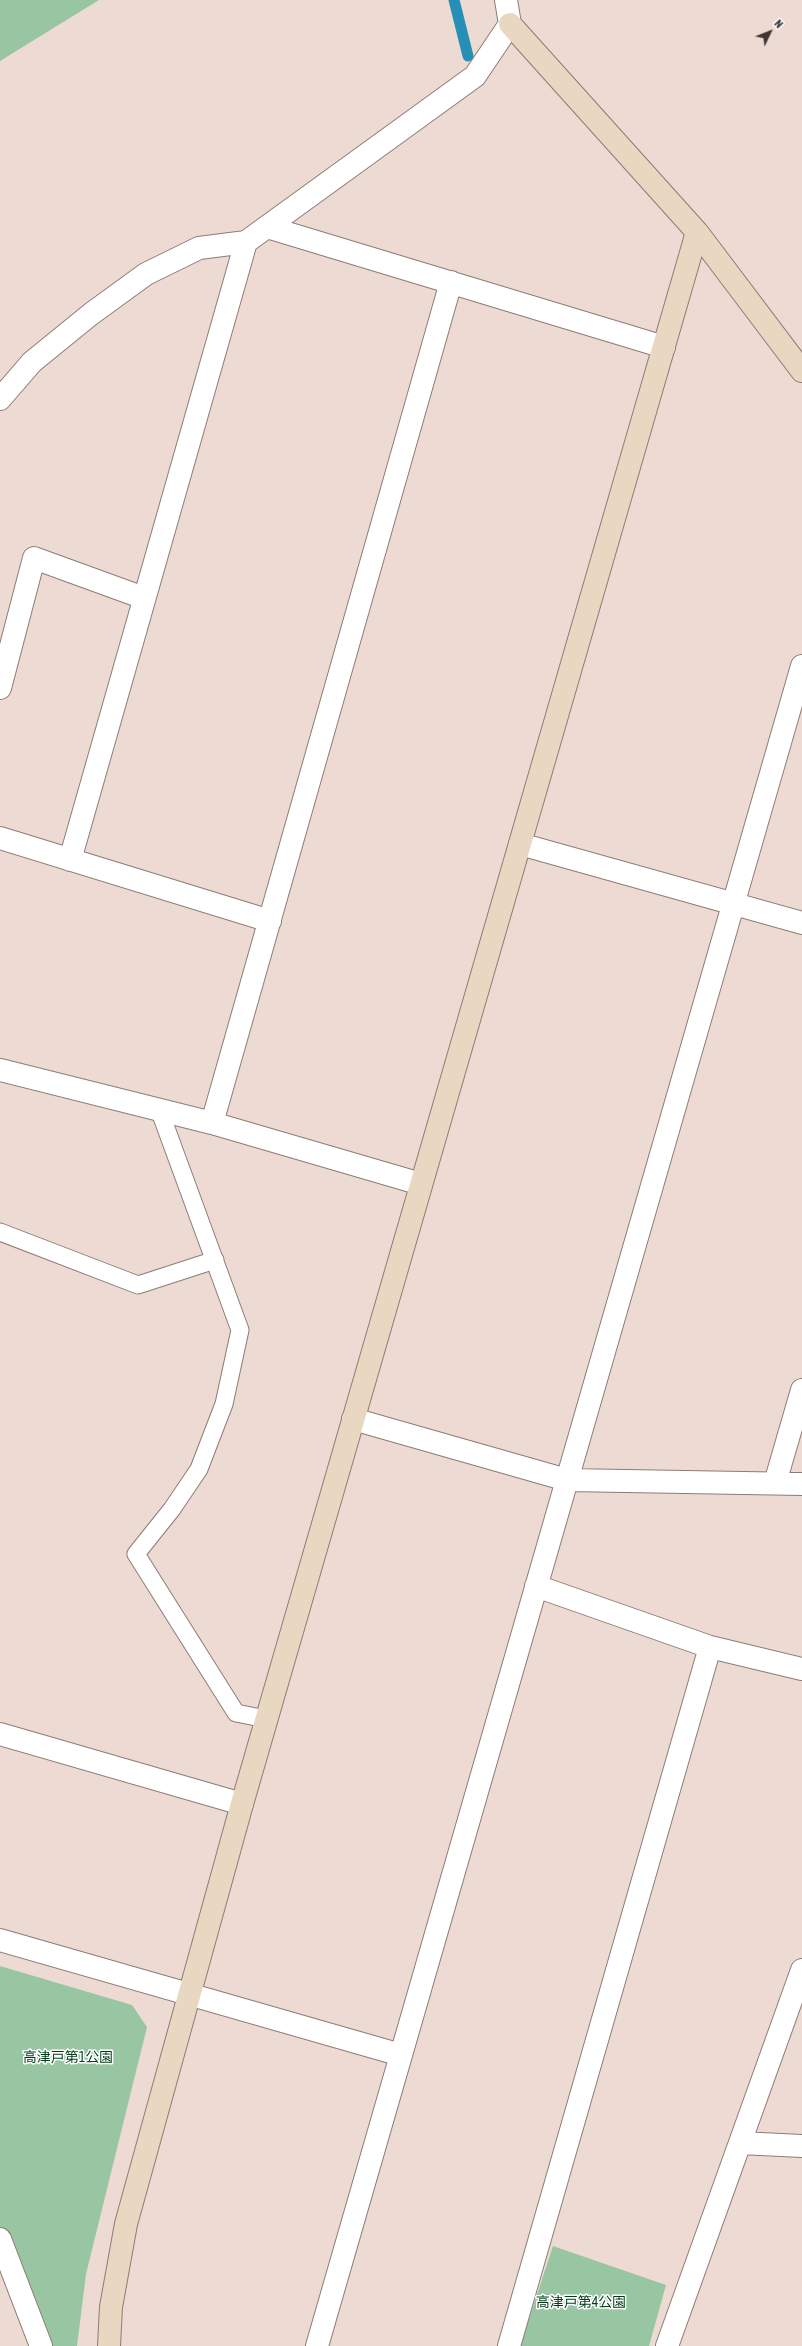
<!DOCTYPE html>
<html>
<head>
<meta charset="utf-8">
<style>
	body { margin:0 }
	#map { position:relative; width:802px; height:2346px; overflow:hidden; background:#eddad3; font-family:"Asap Condensed",sans-serif }
	canvas { display:block }
	.north { position:absolute; left:750px; top:12px; width:40px; height:40px; -webkit-text-stroke:3px #fff; paint-order:stroke; rotate:47deg; font-size:11px; font-weight:700; line-height:16px; text-align:center; color:#3d3633 }
	.north::after { content:''; display:block; margin:auto; width:14px; height:18px; background:#3d3633; clip-path:polygon(50% 0,100% 100%,50% 72%,0 100%) }
</style>
</head>
<body>
<div id="map">
<canvas width="802" height="2346"></canvas>
<div class="north">N</div>
</div>
<script>
const ctx = document.querySelector('canvas').getContext('2d');
ctx.lineJoin = 'round';
function fillPath(path, color) {
  ctx.fillStyle = color;
  ctx.fill(path, 'evenodd');
}
function poly(rows) {
  const path = new Path2D();
  for (const r of rows) {
    path.moveTo(r[0], r[1]);
    for (let i = 2; i < r.length; i += 2) path.lineTo(r[i], r[i + 1]);
  }
  return path;
}
function stroke(path, color, width, dash) {
  ctx.strokeStyle = color;
  ctx.lineWidth = width;
  ctx.lineCap = dash ? 'butt' : 'round';
  ctx.setLineDash(dash || []);
  ctx.stroke(path);
}
function label(font, color, halo, rows, align = 'center') {
  ctx.font = font + ' "Asap Condensed","Noto Sans JP",sans-serif';
  ctx.lineWidth = 3;
  ctx.setLineDash([]);
  ctx.textBaseline = 'middle';
  ctx.strokeStyle = halo;
  ctx.fillStyle = color;
  for (const [text, x, y, turn = 0] of rows) {
    ctx.save();
    ctx.translate(x, y);
    ctx.rotate((+turn || 0) * Math.PI / 180);
    ctx.textAlign = isNaN(turn) ? turn : align;
    if (halo) ctx.strokeText(text, 0, 0);
    ctx.fillText(text, 0, 0);
    ctx.restore();
  }
}
fillPath(poly([
	[0,0,99,0,0,61],
	[0,1966,132,2005,147,2027,86,2274,77,2346,44,2346,0,2234],
	[553,2246,666,2285,649,2346,520,2346]
]), '#98c6a2');
stroke(poly([
	[454,0,468,56]
]), '#258fb6', 11);
const lane = poly([
	[159,1109,240,1330,224,1404,199,1469,172,1509,136,1554,236,1713,266,1719],
	[0,1232,138,1285,215,1260]
]);
const street = poly([
	[267,227,664,347],
	[0,399,32,362,91,314,146,274,199,248,246,242,475,76,510,24,506,0],
	[0,688,34,558,144,598],
	[0,838,270,921],
	[520,844,802,923],
	[70,860,246,242],
	[0,1070,212,1123,421,1184],
	[212,1123,451,282],
	[353,1419,567,1480,802,1484],
	[775,1483,802,1390],
	[536,1586,710,1647,802,1669],
	[0,1734,242,1804],
	[0,1940,401,2055],
	[740,2143,802,2146],
	[0,2239,41,2346],
	[317,2346,802,666],
	[509,2346,710,1647],
	[667,2346,802,1970]
]);
const secondary = poly([
	[510,24,697,232,802,371],
	[109,2346,111,2307,126,2224,242,1804,697,232]
]);
stroke(lane, '#8d7c76', 19);
stroke(street, '#8d7c76', 24);
stroke(secondary, '#8d7c76', 24);
stroke(lane, '#fff', 17);
stroke(street, '#fff', 22);
stroke(secondary, '#e8d7c1', 22);
label('14px', '#003b18', '#fff', [
	["高津戸第1公園",68,2058],
	["高津戸第4公園",581,2303]
]);
</script>
</body>
</html>
